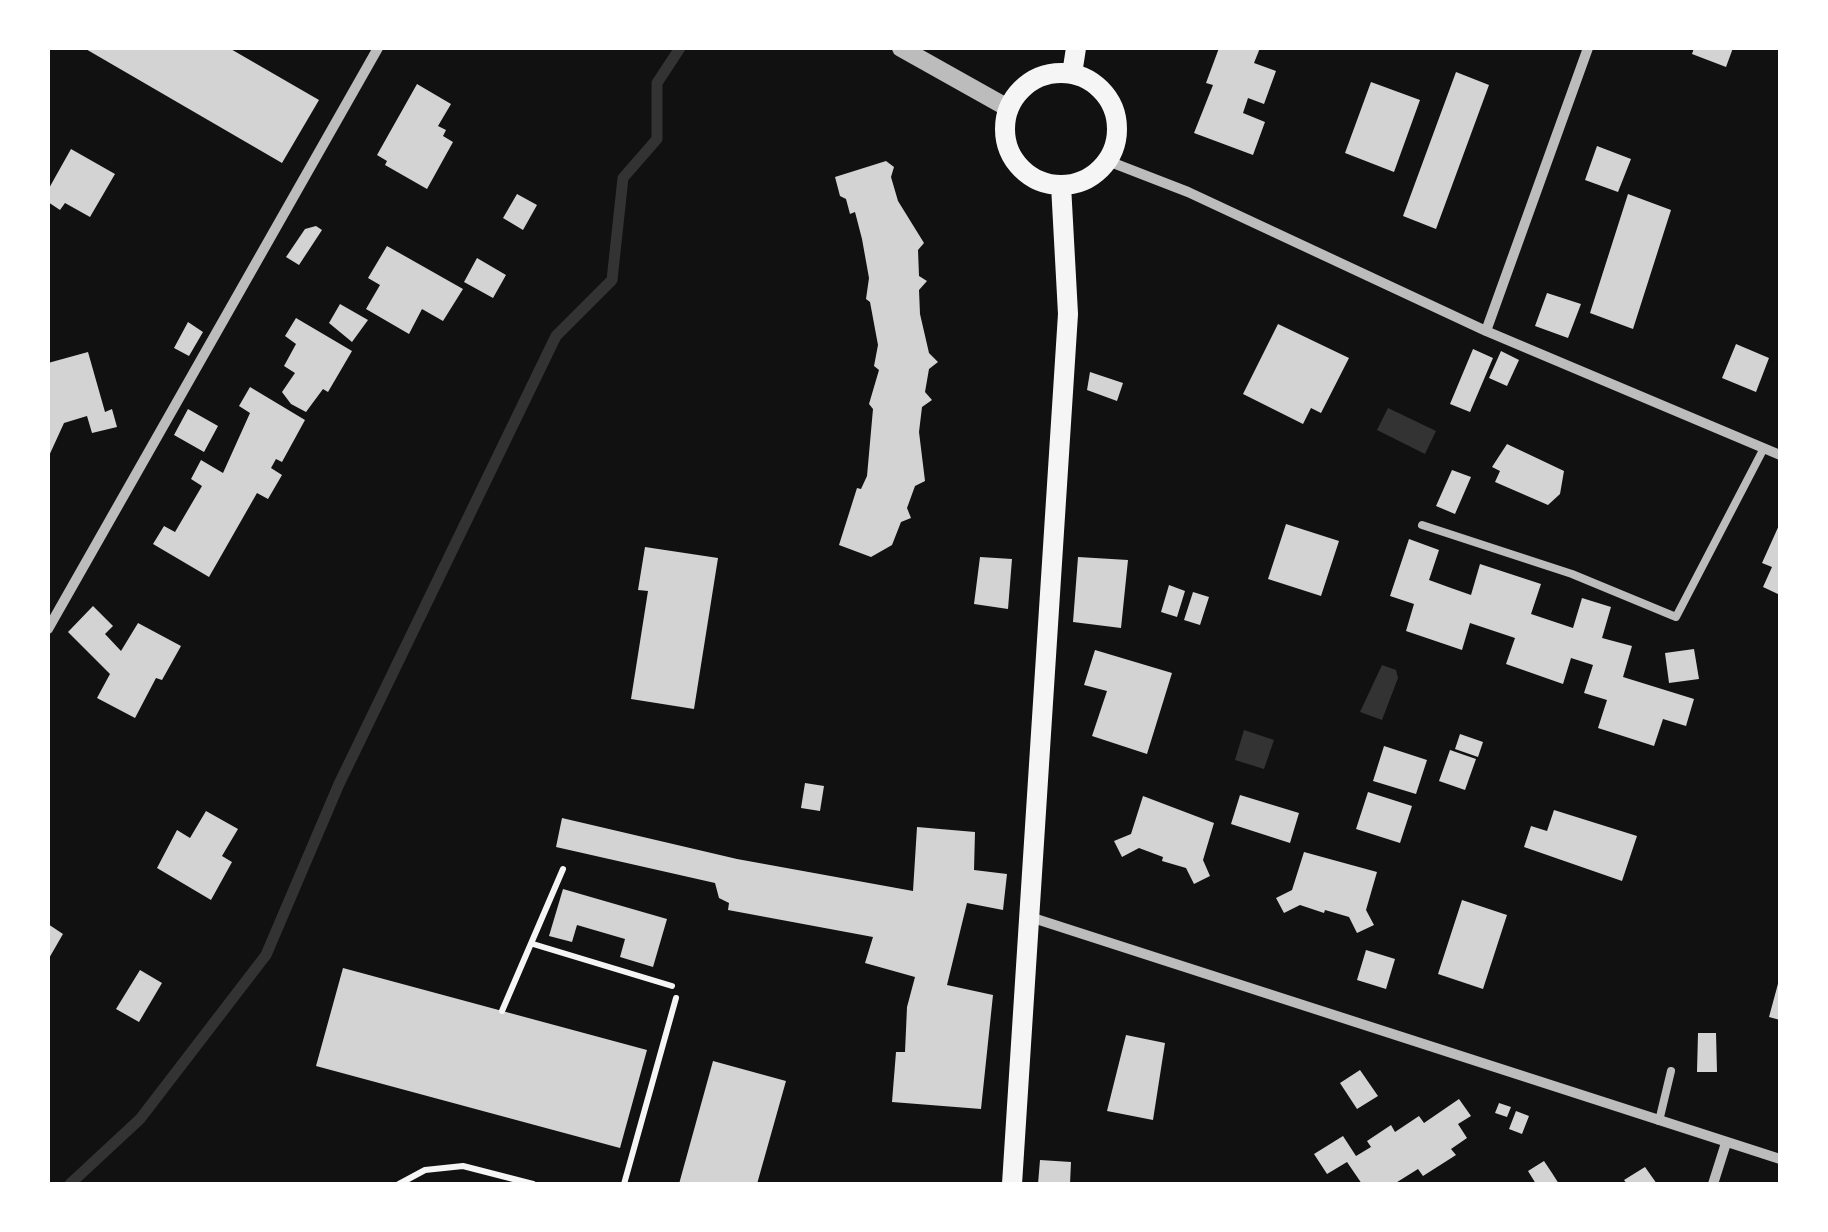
<!DOCTYPE html>
<html>
<head>
<meta charset="utf-8">
<style>
	body { margin:0 }
	#map { position:relative; width:1828px; height:1232px; overflow:hidden; background:#111; font-family:Manrope,sans-serif }
	canvas { display:block }
	.frame { position:absolute; inset:0; border:50px solid #fff; pointer-events:none }
</style>
</head>
<body>
<div id="map">
<canvas width="1828" height="1232"></canvas>
<div class="frame"></div>
</div>
<script>
const ctx = document.querySelector('canvas').getContext('2d');
ctx.lineJoin = 'round';
function fillPath(path, color) {
  ctx.fillStyle = color;
  ctx.fill(path, 'evenodd');
}
function poly(rows) {
  const path = new Path2D();
  for (const r of rows) {
    if (r.length === 3) {
      path.moveTo(r[0] + r[2], r[1]);
      path.arc(r[0], r[1], r[2], 0, 2 * Math.PI);
      continue;
    }
    path.moveTo(r[0], r[1]);
    for (let i = 2; i < r.length; i += 2) path.lineTo(r[i], r[i + 1]);
  }
  return path;
}
function stroke(path, color, width, dash) {
  ctx.strokeStyle = color;
  ctx.lineWidth = width;
  ctx.lineCap = dash ? 'butt' : 'round';
  ctx.setLineDash(dash || []);
  ctx.stroke(path);
}
fillPath(poly([
	[1388,408,1436,431,1425,454,1377,430],
	[1382,665,1396,670,1398,678,1382,720,1360,712],
	[1244,730,1274,740,1264,769,1235,760]
]), '#333');
stroke(poly([
	[70,1184,140,1119,266,955,339,784,556,336,612,280,623,178,657,139,657,83,680,48]
]), '#333', 11);
fillPath(poly([
	[84,48,229,48,319,100,282,163],
	[1219,48,1260,48,1254,63,1276,71,1264,104,1248,98,1243,113,1265,122,1253,155,1194,133,1213,85,1206,83],
	[1694,48,1733,48,1726,67,1692,54],
	[1456,72,1489,85,1436,229,1403,216],
	[1371,82,1420,100,1394,172,1345,153],
	[417,84,451,104,438,126,446,130,443,136,453,142,427,189,385,165,387,161,377,155],
	[1597,146,1631,159,1618,192,1585,180],
	[71,149,115,174,90,217,65,203,60,210,48,202,48,190],
	[886,161,894,167,891,177,898,201,924,243,918,250,919,276,927,281,919,290,920,314,929,353,938,362,929,369,925,392,932,400,922,407,919,432,925,481,915,486,907,508,911,518,901,522,892,545,871,557,839,545,857,488,861,489,867,476,873,409,869,404,879,370,874,366,878,345,870,302,866,299,869,278,862,239,855,212,850,214,846,199,840,196,835,177],
	[517,194,537,205,523,230,503,218],
	[1628,194,1671,210,1633,329,1590,313],
	[316,226,322,230,299,265,286,257,305,229],
	[387,246,463,289,443,321,422,309,409,334,366,309,380,285,368,278],
	[477,258,506,275,493,298,464,282],
	[1547,293,1581,304,1568,338,1535,326],
	[340,304,368,320,352,342,329,323],
	[296,318,352,351,328,392,323,389,306,412,291,404,282,392,295,373,284,366,296,344,285,336],
	[188,322,203,332,189,356,174,348],
	[1278,324,1349,358,1321,413,1311,408,1303,424,1243,394],
	[1736,344,1769,358,1756,392,1722,378],
	[1473,349,1493,358,1470,412,1450,404],
	[1501,351,1519,360,1507,386,1489,378],
	[88,352,105,412,112,409,117,427,92,433,87,416,64,423,48,458,48,363],
	[1090,372,1123,383,1117,401,1087,390],
	[250,387,305,420,282,462,276,459,271,468,282,475,268,499,257,493,209,577,153,544,164,526,175,532,202,486,191,479,201,460,223,473,250,413,239,406],
	[188,409,218,426,204,452,174,435],
	[1507,444,1564,471,1560,494,1548,505,1495,482,1500,471,1492,467],
	[1452,470,1471,477,1455,514,1436,506],
	[1780,523,1780,595,1763,587,1772,567,1762,563],
	[1286,524,1339,541,1321,596,1268,579],
	[1409,539,1439,550,1429,580,1451,588,1471,595,1480,564,1541,584,1531,614,1573,628,1582,598,1611,607,1602,638,1632,646,1623,677,1694,699,1686,726,1663,719,1654,746,1598,728,1607,700,1584,693,1593,665,1571,658,1563,684,1506,664,1515,638,1470,623,1462,650,1406,631,1414,604,1390,596],
	[645,547,718,558,694,709,631,699,648,591,638,590],
	[980,557,1012,559,1008,609,974,604],
	[1078,557,1128,560,1121,628,1073,622],
	[1169,585,1185,591,1177,617,1161,612],
	[1193,592,1209,597,1200,625,1184,620],
	[93,606,113,626,105,634,121,651,138,623,181,646,162,680,156,678,135,718,97,698,110,674,68,632],
	[1694,649,1699,679,1669,683,1665,653],
	[1095,650,1172,673,1147,754,1092,736,1107,691,1084,685],
	[1460,734,1483,742,1478,757,1455,749],
	[1384,746,1427,760,1416,794,1373,781],
	[1450,750,1476,759,1465,790,1439,781],
	[805,783,824,786,820,811,801,808],
	[1368,792,1412,806,1400,843,1356,829],
	[1240,795,1299,813,1290,843,1231,824],
	[1143,796,1214,823,1203,860,1210,876,1194,884,1186,868,1162,861,1163,857,1139,848,1122,857,1114,841,1131,834],
	[1554,810,1637,836,1622,881,1524,847,1531,826,1547,831],
	[206,811,238,829,222,856,232,862,211,900,157,868,177,830,190,838],
	[562,818,737,859,913,891,917,827,975,832,974,870,1007,874,1003,910,967,903,947,985,993,995,981,1109,892,1102,896,1052,905,1052,907,1007,915,977,865,963,873,937,728,910,729,903,719,898,715,883,556,847],
	[1304,852,1377,872,1366,910,1374,925,1357,933,1349,917,1325,910,1324,913,1300,905,1284,913,1276,898,1292,890],
	[563,889,667,919,653,967,620,957,625,939,577,925,572,942,549,936],
	[1462,900,1507,915,1483,989,1438,974],
	[48,924,63,934,48,960],
	[1366,950,1395,959,1386,989,1357,980],
	[343,968,647,1050,620,1148,316,1066],
	[140,970,162,983,139,1022,116,1009],
	[1779,980,1780,980,1780,1020,1769,1017],
	[1698,1033,1716,1033,1717,1072,1697,1072],
	[1126,1035,1165,1043,1153,1120,1107,1111],
	[713,1061,786,1081,757,1184,679,1184],
	[1360,1070,1378,1096,1357,1109,1340,1083],
	[1459,1099,1471,1116,1458,1124,1467,1138,1451,1149,1456,1155,1423,1176,1418,1169,1394,1184,1362,1184,1347,1162,1327,1174,1314,1154,1343,1136,1356,1156,1371,1147,1367,1141,1391,1125,1395,1132,1419,1116,1424,1123],
	[1499,1103,1511,1107,1507,1117,1495,1113],
	[1516,1111,1529,1116,1522,1134,1509,1129],
	[1040,1160,1071,1162,1070,1184,1038,1184],
	[1544,1161,1552,1173,1559,1184,1536,1184,1528,1171],
	[1645,1167,1657,1184,1627,1184,1624,1180]
]), '#d3d3d3');
stroke(poly([
	[533,944,672,986],
	[502,1011,563,869],
	[399,1184,425,1170,463,1166,533,1184],
	[624,1184,676,998]
]), '#f5f5f5', 6);
stroke(poly([
	[1422,525,1572,574,1676,617,1764,448],
	[1659,1121,1671,1071]
]), '#bcbcbc', 8);
stroke(poly([
	[1108,161,1188,192,1486,331,1780,455],
	[1486,331,1588,48],
	[48,629,378,48],
	[1030,917,1780,1159],
	[1713,1184,1726,1143]
]), '#bcbcbc', 10);
stroke(poly([
	[901,48,1008,108]
]), '#bcbcbc', 18);
stroke(poly([
	[1061,129,56],
	[1072,74,1076,48],
	[1012,1184,1068,314,1061,185]
]), '#f5f5f5', 20);
</script>
</body>
</html>
